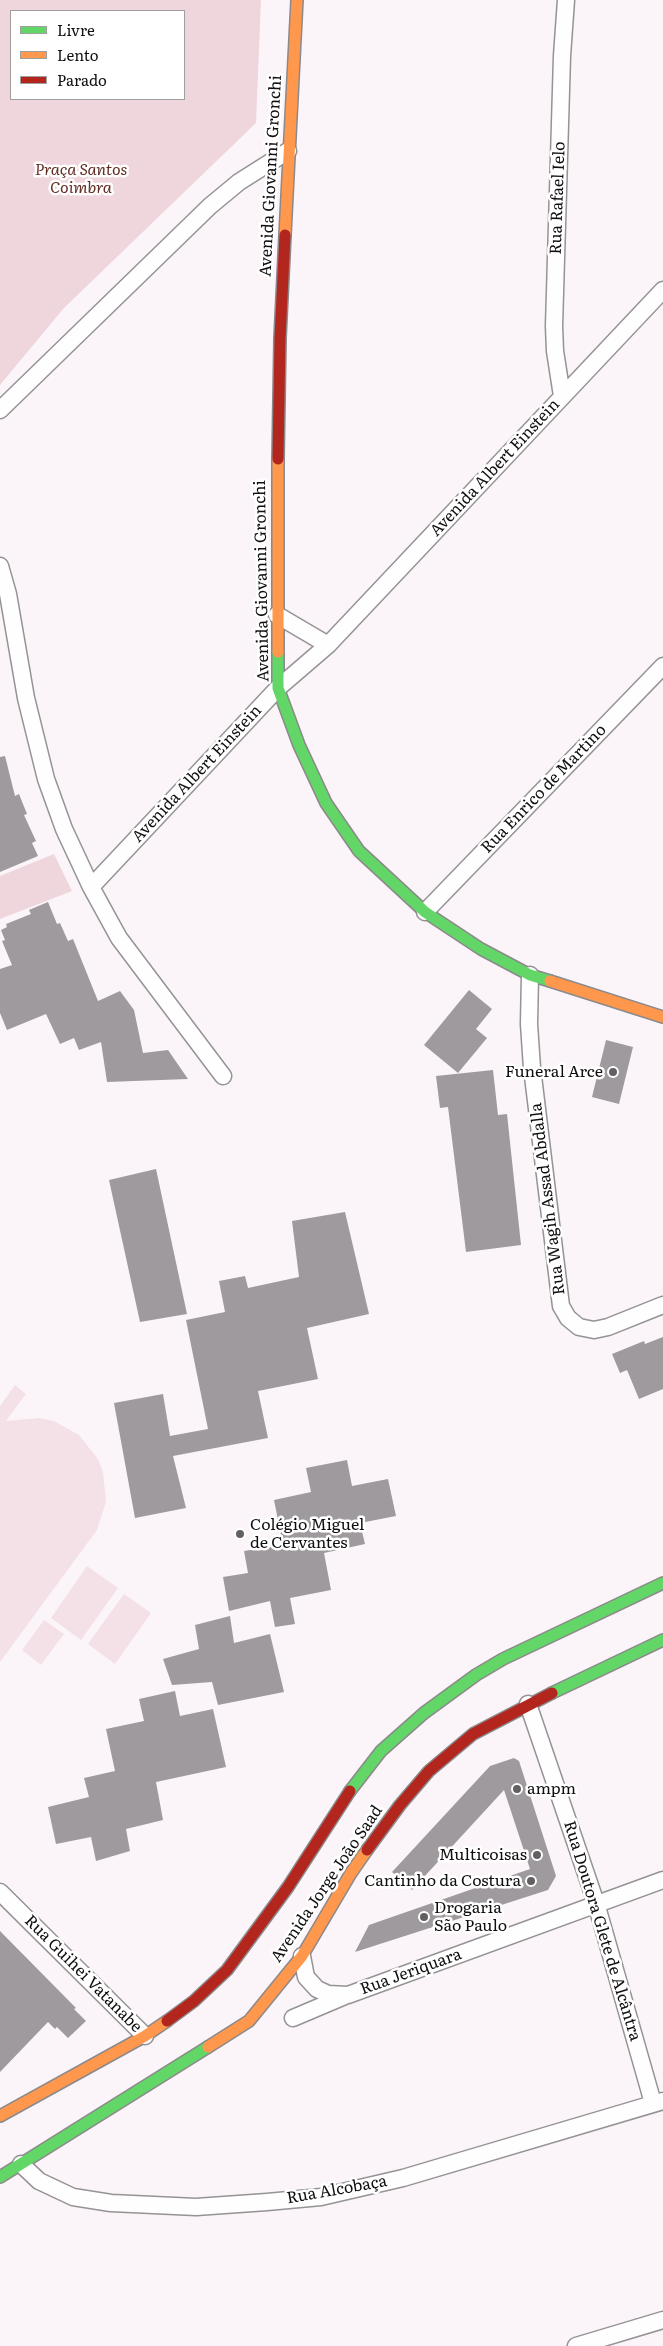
<!DOCTYPE html>
<html>
<head>
<meta charset="utf-8">
<style>
	body { margin:0 }
	#map { position:relative; width:663px; height:2346px; overflow:hidden; background:#fbf5fa; font-family:Literata,serif }
	canvas { display:block }
	.legend { position:absolute; left:10px; top:10px; width:175px; height:90px; box-sizing:border-box; background:#fff; border:1px solid #9f9f9f; margin:0; padding:6px 9px; list-style:none; font-size:15px; color:#0f0f0f }
	.legend li { display:flex; align-items:center; gap:10px; height:25px }
	.legend b { width:25px; border:1px solid #9f9f9f }
</style>
</head>
<body>
<div id="map">
<canvas width="663" height="2346"></canvas>
<ul class="legend">
<li><b style="height:6px;background:#63d668"></b>Livre</li>
<li><b style="height:6px;background:#ff974d"></b>Lento</li>
<li><b style="height:6px;background:#b3261e"></b>Parado</li>
</ul>
</div>
<script>
const ctx = document.querySelector('canvas').getContext('2d');
ctx.lineJoin = 'round';
function fillPath(path, color) {
  ctx.fillStyle = color;
  ctx.fill(path, 'evenodd');
}
function poly(rows) {
  const path = new Path2D();
  for (const r of rows) {
    path.moveTo(r[0], r[1]);
    for (let i = 2; i < r.length; i += 2) path.lineTo(r[i], r[i + 1]);
  }
  return path;
}
function stroke(path, color, width, dash) {
  ctx.strokeStyle = color;
  ctx.lineWidth = width;
  ctx.lineCap = dash ? 'butt' : 'round';
  ctx.setLineDash(dash || []);
  ctx.stroke(path);
}
function label(font, color, halo, rows, align = 'center') {
  ctx.font = font + ' Literata,serif';
  ctx.lineWidth = 5;
  ctx.setLineDash([]);
  ctx.textBaseline = 'middle';
  ctx.strokeStyle = halo;
  ctx.fillStyle = color;
  for (const [text, x, y, turn = 0] of rows) {
    ctx.save();
    ctx.translate(x, y);
    ctx.rotate((+turn || 0) * Math.PI / 180);
    ctx.textAlign = isNaN(turn) ? turn : align;
    if (halo) ctx.strokeText(text, 0, 0);
    ctx.fillText(text, 0, 0);
    ctx.restore();
  }
}
fillPath(poly([
	[0,0,261,0,256,123,64,308,0,385],
	[184,11,184,99,11,99,11,11],
	[54,854,72,891,0,919,0,876]
]), '#efd6dc');
fillPath(poly([
	[15,1385,26,1394,6,1421,39,1418,54,1421,79,1435,98,1459,103,1472,106,1502,97,1530,0,1662,0,1406],
	[87,1566,118,1588,81,1640,51,1618],
	[124,1594,151,1613,115,1664,88,1644],
	[44,1620,64,1634,41,1665,22,1650]
]), '#f4e0e7');
fillPath(poly([
	[5,756,15,796,19,794,27,814,24,815,36,841,32,843,38,856,0,872,0,757],
	[48,902,57,924,60,923,68,941,73,939,98,1001,120,991,134,1010,143,1053,168,1050,188,1079,107,1082,101,1042,79,1050,74,1038,60,1044,46,1014,7,1030,0,1013,0,969,12,965,2,941,5,940,1,930,7,927,6,924,31,914,29,910],
	[469,990,492,1009,476,1029,487,1038,458,1073,424,1045],
	[606,1040,633,1047,619,1104,592,1097],
	[493,1070,498,1115,507,1114,521,1245,466,1252,448,1107,440,1108,436,1076],
	[156,1169,187,1314,140,1322,109,1180],
	[345,1212,369,1314,307,1328,318,1379,258,1391,268,1438,173,1456,186,1508,135,1518,114,1403,163,1394,170,1436,208,1429,186,1320,225,1312,219,1281,245,1276,248,1288,299,1277,292,1221],
	[663,1337,663,1389,639,1399,627,1370,620,1373,612,1354,644,1341,645,1344],
	[347,1460,352,1486,388,1479,396,1516,360,1523,365,1544,324,1553,331,1590,290,1598,295,1624,275,1627,270,1601,229,1611,223,1577,248,1573,244,1551,283,1545,274,1500,311,1492,306,1468],
	[230,1616,234,1643,270,1634,284,1692,218,1705,212,1682,172,1685,163,1659,199,1649,195,1625],
	[175,1691,180,1716,213,1709,226,1767,156,1782,163,1820,126,1829,130,1851,96,1861,91,1837,56,1844,48,1807,89,1797,84,1778,115,1771,106,1729,144,1721,139,1699],
	[514,1758,519,1761,556,1876,548,1890,355,1952,369,1925,530,1869,504,1790,412,1890,392,1872,490,1766],
	[0,1931,76,2008,74,2009,86,2021,68,2038,57,2027,55,2029,48,2022,0,2072]
]), '#9e9a9e');
const street = poly([
	[562,396,555,351,554,326,562,56,566,0],
	[0,410,210,206,239,182,288,151],
	[0,566,8,594,26,698,46,779,64,829,91,887,119,938,223,1076],
	[277,615,328,645],
	[91,887,278,688,328,645,663,290],
	[425,912,663,666],
	[530,975,529,1024,532,1068,561,1306,568,1318,579,1327,594,1330,608,1327,663,1305],
	[528,1704,596,1903,653,2103],
	[0,1892,145,2036],
	[302,1956,306,1977,317,1989,328,1994,348,1995,663,1880],
	[293,2018,345,1996],
	[21,2164,39,2181,73,2197,111,2203,196,2207,267,2202,321,2197,403,2178,663,2101],
	[576,2346,663,2320]
]);
const fast = poly([
	[278,652,278,688,299,745,326,803,359,851,425,912,481,949,530,975,550,981],
	[552,1693,663,1640],
	[350,1791,381,1751,424,1713,476,1675,503,1659,663,1583],
	[0,2177,208,2047]
]);
const slow = poly([
	[285,235,297,0],
	[278,652,278,459],
	[550,981,663,1017],
	[208,2047,249,2021,302,1956,351,1873,367,1850],
	[0,2116,145,2036,167,2021]
]);
const jam = poly([
	[278,459,280,338,285,235],
	[367,1850,400,1805,429,1771,473,1734,552,1693],
	[167,2021,194,2001,227,1970,288,1887,350,1791]
]);
stroke(street, '#959395', 19);
stroke(fast, '#8c898b', 14);
stroke(slow, '#8c898b', 14);
stroke(jam, '#8c898b', 14);
stroke(street, '#fefefe', 16);
stroke(fast, '#63d668', 11);
stroke(slow, '#ff974d', 11);
stroke(jam, '#b3261e', 11);
for (const [x, y, r, color] of [
	[613,1072,5,"#626061"],
	[240,1534,5,"#626061"],
	[517,1789,5,"#626061"],
	[537,1855,5,"#626061"],
	[531,1881,5,"#626061"],
	[424,1917,5,"#626061"]
]) {
  const dot = new Path2D();
  dot.arc(x, y, r, 0, 2 * Math.PI);
  ctx.fillStyle = color;
  ctx.fill(dot);
  stroke(dot, '#fff', 2);
}
label('italic 16px', '#622e24', '#fff', [
	["Praça Santos",81,170],
	["Coimbra",81,188]
]);
label('16px', '#0f0f0f', '#fff', [
	["Avenida Giovanni Gronchi",271,176,-87],
	["Rua Rafael Ielo",558,198,-88],
	["Avenida Albert Einstein",495,468,-47],
	["Avenida Giovanni Gronchi",262,581,-91],
	["Avenida Albert Einstein",197,774,-47],
	["Rua Enrico de Martino",544,789,-46],
	["Rua Wagih Assad Abdalla",548,1199,-97],
	["Avenida Jorge João Saad",327,1884,-56],
	["Rua Doutora Glete de Alcântra",602,1931,73],
	["Rua Jeriquara",411,1972,-20],
	["Rua Guihei Vatanabe",83,1974,45],
	["Rua Alcobaça",337,2190,-10]
]);
label('16px', '#0f0f0f', '#fff', [
	["Funeral Arce",603,1072],
	["Colégio Miguel",250,1525,"left"],
	["de Cervantes",250,1543,"left"],
	["ampm",527,1789,"left"],
	["Multicoisas",527,1855],
	["Cantinho da Costura",521,1881],
	["Drogaria",434,1908,"left"],
	["São Paulo",434,1926,"left"]
], 'right');
</script>
</body>
</html>
